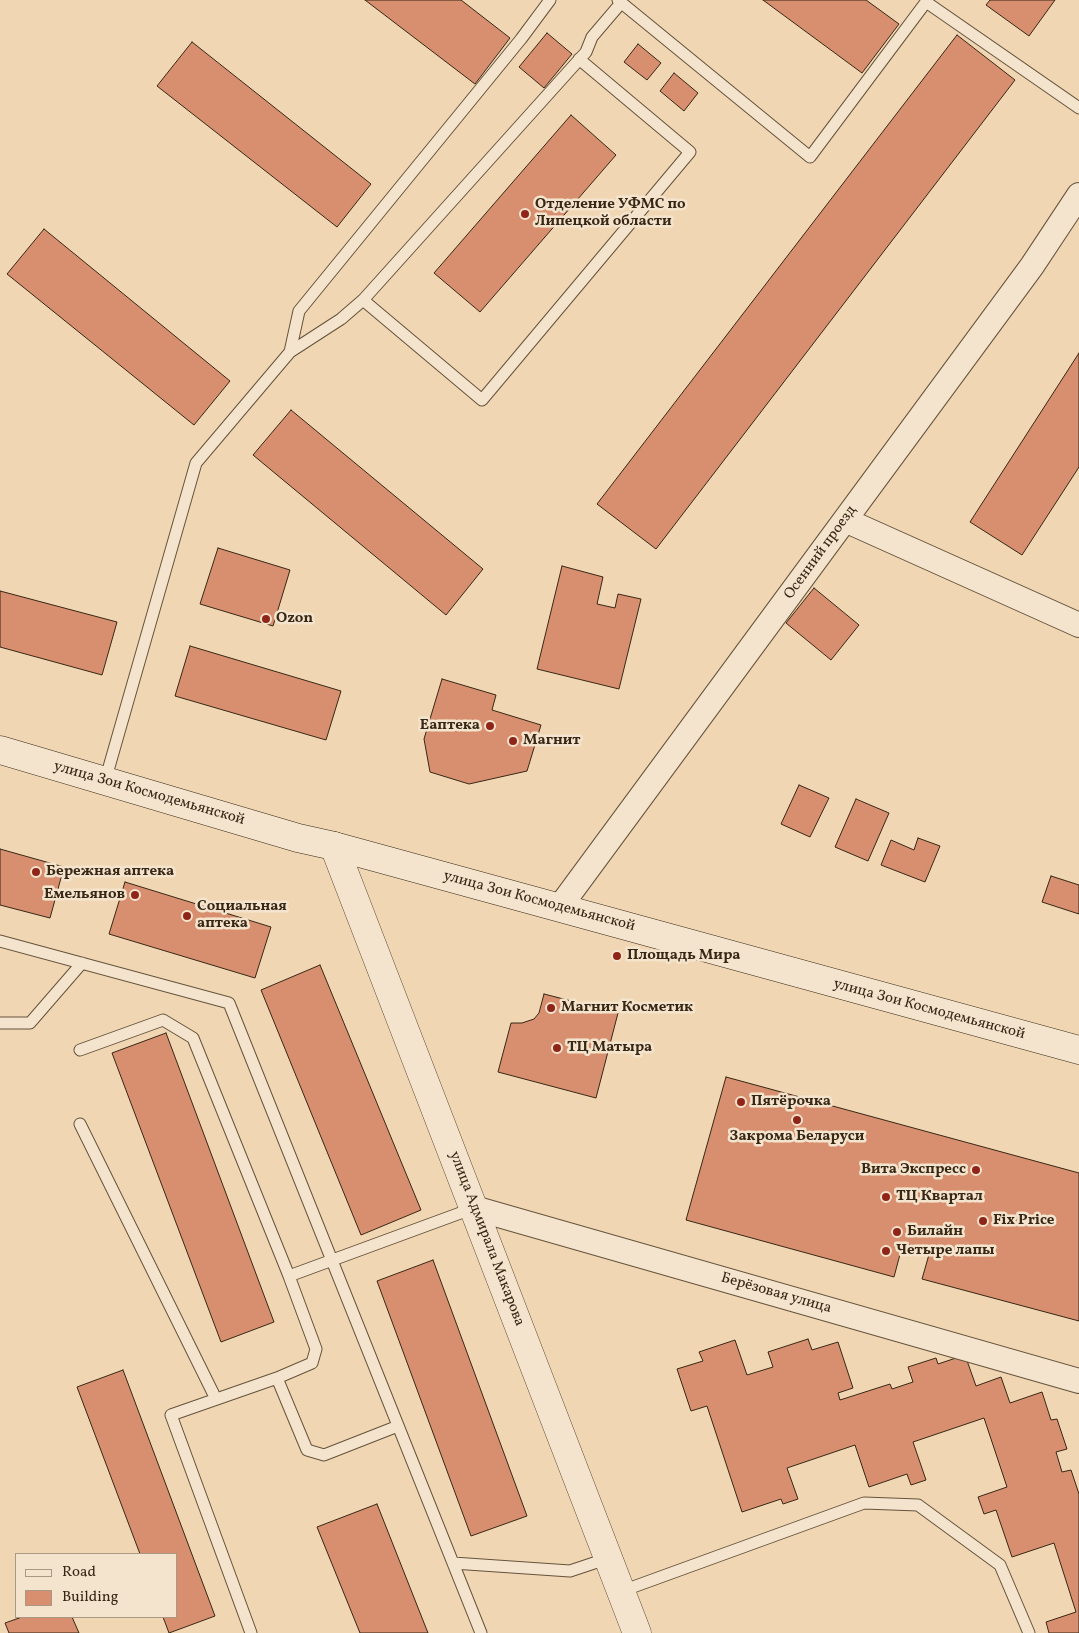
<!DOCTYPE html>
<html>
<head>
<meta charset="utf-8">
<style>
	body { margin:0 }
	#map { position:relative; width:1079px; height:1633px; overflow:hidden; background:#f0d6b2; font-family:Vollkorn,serif }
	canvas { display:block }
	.legend { position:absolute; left:15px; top:1553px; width:162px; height:65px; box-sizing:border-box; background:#f5e4cd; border:1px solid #a99883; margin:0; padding:6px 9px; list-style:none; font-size:15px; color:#372715 }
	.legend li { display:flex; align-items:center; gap:10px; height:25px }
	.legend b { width:25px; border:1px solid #a99883 }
</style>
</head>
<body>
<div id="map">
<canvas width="1079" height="1633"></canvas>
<ul class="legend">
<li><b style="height:6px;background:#f5e4cd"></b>Road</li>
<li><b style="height:14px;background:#d78f6f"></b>Building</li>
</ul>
</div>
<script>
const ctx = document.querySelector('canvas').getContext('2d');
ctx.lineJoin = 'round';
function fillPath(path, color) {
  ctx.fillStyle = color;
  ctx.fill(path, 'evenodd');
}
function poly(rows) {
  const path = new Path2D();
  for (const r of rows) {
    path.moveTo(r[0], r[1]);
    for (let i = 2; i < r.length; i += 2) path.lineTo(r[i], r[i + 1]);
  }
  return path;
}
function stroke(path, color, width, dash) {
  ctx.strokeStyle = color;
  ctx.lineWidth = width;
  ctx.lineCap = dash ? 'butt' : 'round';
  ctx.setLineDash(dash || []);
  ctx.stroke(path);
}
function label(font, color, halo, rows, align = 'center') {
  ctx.font = font + ' Vollkorn,serif';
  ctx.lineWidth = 5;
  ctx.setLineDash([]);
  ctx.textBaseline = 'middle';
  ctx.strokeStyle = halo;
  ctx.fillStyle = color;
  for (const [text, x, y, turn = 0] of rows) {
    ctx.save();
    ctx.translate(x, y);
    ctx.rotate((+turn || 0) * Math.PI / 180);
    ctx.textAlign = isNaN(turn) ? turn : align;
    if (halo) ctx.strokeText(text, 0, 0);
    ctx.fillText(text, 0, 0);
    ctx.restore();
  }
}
const building = poly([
	[365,0,461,0,510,38,475,84,365,0],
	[763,0,866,0,899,24,862,73,763,0],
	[990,0,1055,0,1029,36,986,5,990,0],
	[547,33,572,54,544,88,519,67,547,33],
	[957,35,1015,80,656,549,597,504,957,35],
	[192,42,371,184,337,227,157,86,192,42],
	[638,44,661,63,647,80,624,62,638,44],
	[674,73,698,93,684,111,660,91,674,73],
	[571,115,616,155,480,312,434,273,571,115],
	[44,229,230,381,194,425,7,274,44,229],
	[1079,353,1079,467,1022,555,970,522,1079,353],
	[291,410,483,569,446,615,253,455,291,410],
	[218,548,290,570,273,626,200,604,218,548],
	[562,566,603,577,597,604,615,608,618,594,641,599,619,689,537,669,562,566],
	[814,588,859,625,831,660,786,623,814,588],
	[0,591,117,622,102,675,0,647,0,591],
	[190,646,341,691,326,740,175,696,190,646],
	[442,679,496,695,492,710,541,725,527,771,469,784,430,772,424,739,442,679],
	[799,785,829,798,810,837,781,824,799,785],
	[856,799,889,813,868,861,835,847,856,799],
	[918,838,940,846,925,882,881,865,891,840,914,850,918,838],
	[0,849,64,867,50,918,0,905,0,849],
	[1051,876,1079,885,1079,914,1042,902,1051,876],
	[125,882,271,927,255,978,109,934,125,882],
	[320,965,421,1210,361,1235,261,990,320,965],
	[544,994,618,1013,596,1098,498,1072,511,1023,522,1023,534,1019,539,1013,544,994],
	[166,1033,274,1322,221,1342,112,1053,166,1033],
	[726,1077,1079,1173,1079,1321,922,1279,930,1251,903,1243,894,1277,686,1220,726,1077],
	[433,1260,527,1516,471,1536,377,1281,433,1260],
	[808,1339,812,1350,838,1342,853,1388,838,1393,840,1400,890,1384,892,1389,913,1382,908,1367,936,1358,938,1364,965,1355,976,1386,1001,1377,1010,1403,1042,1392,1051,1420,1057,1419,1067,1449,1056,1452,1062,1472,1071,1470,1079,1494,1079,1633,1049,1633,1046,1622,1076,1612,1054,1543,1012,1557,996,1510,984,1514,978,1497,1007,1487,984,1418,913,1442,926,1480,911,1485,907,1474,869,1487,855,1445,787,1468,798,1499,783,1504,781,1499,742,1512,707,1406,691,1411,677,1369,703,1361,699,1352,735,1340,747,1375,773,1367,768,1352,808,1339],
	[123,1370,215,1616,169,1633,163,1617,176,1617,176,1554,140,1554,77,1387,123,1370],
	[377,1504,428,1633,360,1633,317,1527,377,1504],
	[22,1617,72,1617,79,1633,9,1633,5,1623,22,1617]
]);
fillPath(building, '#d78f6f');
stroke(building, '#372715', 1);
const service = poly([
	[618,0,810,157,926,2],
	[927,0,926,2,1079,108],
	[363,300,482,400,690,152,579,59],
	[290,352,341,319,363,300,586,52,592,37,621,3],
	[105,781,196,463,290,352,299,311,521,39,550,0],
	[0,941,229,1003,481,1633],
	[0,1023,30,1023,82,963],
	[80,1050,163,1020,193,1038,289,1276,316,1349,312,1363,277,1378],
	[80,1124,216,1399],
	[289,1276,474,1208],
	[453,1563,570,1571,609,1558],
	[622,1591,864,1503,918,1505,1000,1565,1029,1633],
	[251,1633,171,1415,277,1378,307,1450,324,1455,398,1426]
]);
const minor = poly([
	[845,520,1079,625],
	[559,908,1032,266,1079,195],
	[474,1208,1079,1381]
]);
const tertiary = poly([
	[334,846,637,1633]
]);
const secondary = poly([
	[0,750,298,838,334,846,1079,1050]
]);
stroke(service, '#65533c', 13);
stroke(minor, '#65533c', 26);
stroke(tertiary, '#65533c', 29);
stroke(secondary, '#372715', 29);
stroke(service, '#f5e4cd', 11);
stroke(minor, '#f5e4cd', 24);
stroke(tertiary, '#f5e4cd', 28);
stroke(secondary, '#f5e4cd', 28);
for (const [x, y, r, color] of [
	[525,214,5,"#8f2418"],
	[266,619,5,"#8f2418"],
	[490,726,5,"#8f2418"],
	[513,741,5,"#8f2418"],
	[36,872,5,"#8f2418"],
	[135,895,5,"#8f2418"],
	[187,916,5,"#8f2418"],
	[617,956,5,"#8f2418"],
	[551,1008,5,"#8f2418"],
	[557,1048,5,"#8f2418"],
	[741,1102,5,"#8f2418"],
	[797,1120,5,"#8f2418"],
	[976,1170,5,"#8f2418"],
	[886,1197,5,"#8f2418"],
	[983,1221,5,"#8f2418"],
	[897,1232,5,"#8f2418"],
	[886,1251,5,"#8f2418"]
]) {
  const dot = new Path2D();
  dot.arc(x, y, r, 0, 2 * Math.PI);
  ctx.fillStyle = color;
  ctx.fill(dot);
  stroke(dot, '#f5e4cd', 2);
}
label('bold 15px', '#372715', '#f5e4cd', [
	["Отделение УФМС по",535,205],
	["Липецкой области",535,222],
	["Ozon",276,619],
	["Еаптека",480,726,"right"],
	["Магнит",523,741],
	["Бережная аптека",46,872],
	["Емельянов",125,895,"right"],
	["Социальная",197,907],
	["аптека",197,924],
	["Площадь Мира",627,956],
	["Магнит Косметик",561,1008],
	["ТЦ Матыра",567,1048],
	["Пятёрочка",751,1102],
	["Закрома Беларуси",797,1137,"center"],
	["Вита Экспресс",966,1170,"right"],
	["ТЦ Квартал",896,1197],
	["Fix Price",993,1221],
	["Билайн",907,1232],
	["Четыре лапы",896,1251]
], 'left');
label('15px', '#372715', '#f5e4cd', [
	["Осенний проезд",821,553,-54],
	["улица Зои Космодемьянской",149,794,16],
	["улица Зои Космодемьянской",539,902,15],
	["улица Зои Космодемьянской",929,1010,15],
	["улица Адмирала Макарова",486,1239,69],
	["Берёзовая улица",776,1294,16]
]);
</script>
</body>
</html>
